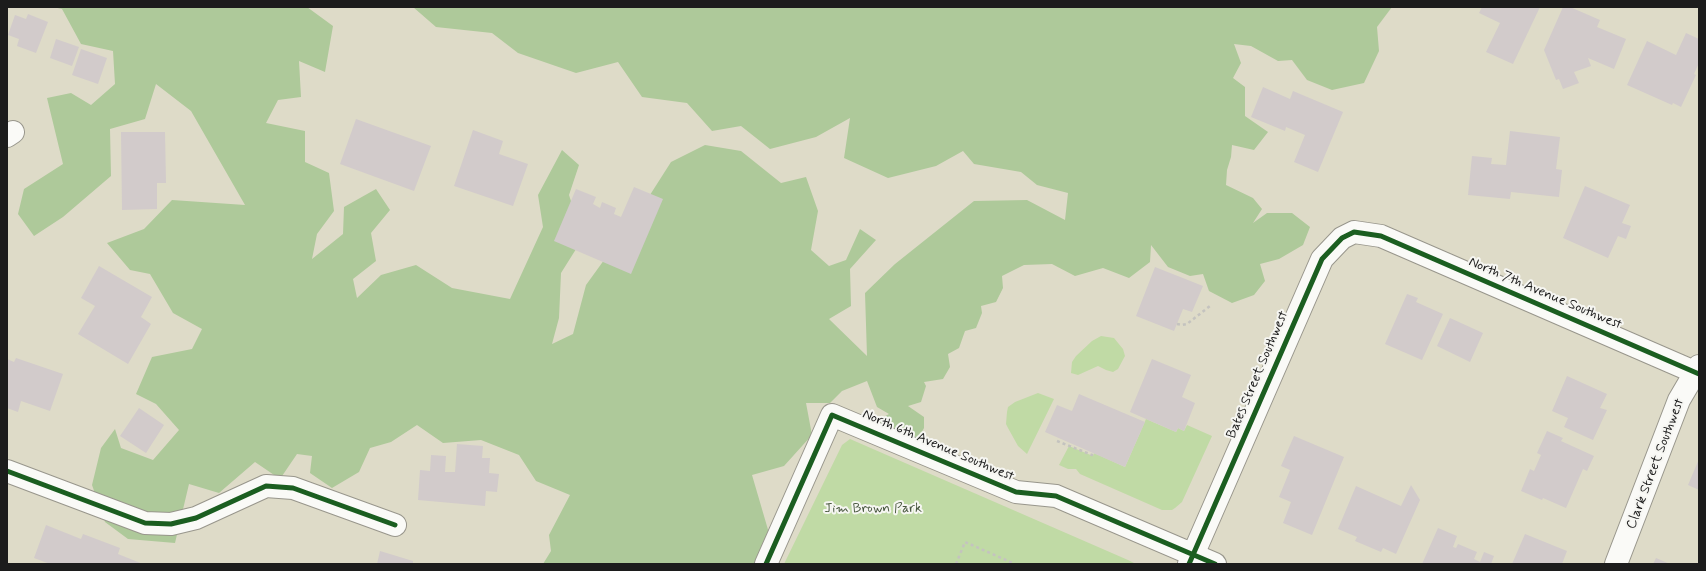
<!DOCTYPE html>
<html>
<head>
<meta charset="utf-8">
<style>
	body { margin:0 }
	#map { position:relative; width:1706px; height:571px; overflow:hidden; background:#dedbc8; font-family:Mynerve,sans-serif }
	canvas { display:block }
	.frame { position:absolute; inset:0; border:8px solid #1c1c1c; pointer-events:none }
</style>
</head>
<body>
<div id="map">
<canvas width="1706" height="571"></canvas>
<div class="frame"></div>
</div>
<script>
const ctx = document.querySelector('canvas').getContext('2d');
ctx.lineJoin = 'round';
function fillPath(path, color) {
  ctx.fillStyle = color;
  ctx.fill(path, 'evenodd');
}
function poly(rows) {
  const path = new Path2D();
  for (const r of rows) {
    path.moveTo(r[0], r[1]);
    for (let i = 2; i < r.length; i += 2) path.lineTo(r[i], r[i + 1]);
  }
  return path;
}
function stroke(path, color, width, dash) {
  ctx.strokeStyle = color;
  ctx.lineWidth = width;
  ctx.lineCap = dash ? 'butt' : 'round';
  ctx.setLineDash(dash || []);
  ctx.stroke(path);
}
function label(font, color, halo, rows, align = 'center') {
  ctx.font = font + ' Mynerve,sans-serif';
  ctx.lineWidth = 4;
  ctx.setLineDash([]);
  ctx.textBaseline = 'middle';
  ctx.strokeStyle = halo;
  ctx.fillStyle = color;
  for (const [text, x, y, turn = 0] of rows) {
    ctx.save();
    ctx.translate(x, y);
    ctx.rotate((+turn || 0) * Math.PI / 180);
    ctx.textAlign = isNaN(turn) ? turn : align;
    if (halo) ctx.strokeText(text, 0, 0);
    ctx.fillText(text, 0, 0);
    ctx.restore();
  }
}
fillPath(poly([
	[1101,336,1114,338,1123,349,1125,356,1118,369,1113,372,1106,370,1098,366,1078,375,1071,373,1072,362,1076,356,1092,341],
	[1038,393,1054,399,1027,454,1018,446,1008,428,1006,424,1007,412,1008,407,1015,402],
	[1146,419,1176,432,1178,428,1184,431,1187,425,1212,436,1182,502,1175,508,1172,510,1162,510,1080,474,1076,469,1068,469,1059,465,1069,446,1093,456,1094,453,1125,467],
	[850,439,1128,560,1136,564,784,564,842,445]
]), '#c0daa5');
fillPath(poly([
	[53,7,307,7,333,26,325,72,299,61,301,97,278,100,266,123,305,131,305,162,329,173,334,211,317,234,312,259,343,234,344,207,376,189,390,210,371,233,376,261,353,279,357,298,381,275,416,265,452,288,510,299,543,227,538,195,562,150,579,165,569,195,583,238,561,273,559,318,552,344,573,334,586,285,641,209,671,162,705,145,741,151,781,183,806,177,818,211,811,250,829,266,846,260,860,229,876,240,850,269,851,306,829,319,867,356,865,293,895,264,974,201,1027,200,1065,220,1068,193,1037,185,1021,172,974,164,963,151,936,166,888,178,844,158,850,118,816,137,770,149,741,126,712,131,687,103,642,97,618,62,576,73,518,53,492,33,436,27,413,7,1392,7,1377,27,1379,51,1364,83,1332,90,1307,80,1292,60,1278,61,1251,46,1234,44,1241,63,1233,78,1245,87,1245,116,1268,132,1254,150,1232,145,1231,157,1227,170,1226,185,1253,198,1262,209,1253,223,1267,213,1292,213,1310,227,1303,245,1279,259,1260,264,1265,281,1254,295,1232,303,1209,291,1203,274,1190,276,1168,267,1151,245,1150,262,1129,278,1103,268,1075,276,1052,264,1024,265,1002,276,1003,288,996,302,981,306,982,313,976,328,965,331,959,348,948,354,950,367,943,379,924,382,926,386,921,402,908,406,924,417,924,428,915,444,891,438,878,420,889,414,877,407,867,381,842,391,830,403,806,403,812,435,784,466,752,475,776,557,766,564,543,564,551,551,549,535,570,495,536,481,519,455,481,440,443,443,417,425,391,442,370,448,359,472,332,488,310,473,312,456,297,454,280,479,255,462,219,493,189,484,175,543,128,539,105,522,92,485,101,448,115,429,121,448,153,460,179,430,156,404,136,394,152,357,192,349,202,329,173,313,150,274,130,270,107,243,144,229,172,200,245,205,191,111,156,84,145,119,110,129,111,176,63,217,34,236,18,214,24,189,63,164,47,98,71,93,91,105,115,84,113,51,81,44,62,9]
]), '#aec99a');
fillPath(poly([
	[1482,7,1540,7,1513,64,1486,52,1500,23,1479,13],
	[1563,7,1570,7,1600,20,1597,27,1626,39,1614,69,1588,58,1591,66,1574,72,1579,83,1563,89,1559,79,1556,80,1544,50],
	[28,14,48,22,36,53,17,46,19,39,8,35,15,15,26,19],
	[1686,33,1699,39,1699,63,1694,74,1696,75,1681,107,1673,103,1672,105,1627,85,1647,41,1676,55],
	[56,39,79,47,72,66,50,58],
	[81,49,107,58,98,84,72,75],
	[1263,87,1290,99,1293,91,1343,112,1318,172,1294,162,1305,135,1286,127,1285,131,1251,117],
	[356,119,431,146,414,191,340,164],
	[473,130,503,141,499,154,528,164,513,206,454,186],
	[1510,131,1560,137,1556,169,1562,170,1559,197,1511,192,1510,199,1468,195,1472,156,1492,158,1491,164,1506,165],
	[121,132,165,132,166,183,157,183,157,209,122,210],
	[1585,186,1630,205,1622,223,1631,226,1626,239,1618,236,1608,258,1563,238],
	[634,187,663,199,631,274,554,241,576,189,596,197,593,204,600,208,602,202,616,208,614,214,621,217],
	[99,266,152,297,141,317,151,324,128,364,78,334,95,306,81,298],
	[1155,267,1203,286,1192,312,1183,309,1174,331,1136,316],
	[1407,294,1418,298,1416,302,1443,314,1422,360,1385,344],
	[1450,318,1483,333,1470,362,1437,346],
	[16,358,63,374,50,411,21,401,18,412,7,408,7,359,14,362],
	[1152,359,1191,375,1182,397,1195,403,1184,431,1178,428,1176,432,1130,412],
	[1567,376,1607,394,1600,408,1607,410,1593,440,1564,427,1568,418,1552,411],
	[1079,394,1145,422,1125,467,1045,432,1057,405,1072,411],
	[139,408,164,425,146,453,120,436],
	[1547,431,1563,438,1561,441,1594,456,1587,471,1583,469,1566,508,1543,498,1542,500,1521,491,1530,469,1534,471,1541,455,1537,453],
	[1294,436,1344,457,1312,535,1283,523,1291,502,1279,497,1290,470,1281,466],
	[457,444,483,446,482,458,490,458,489,473,499,474,497,492,486,491,485,506,418,500,420,470,430,471,431,455,446,456,445,472,455,472],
	[1699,459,1699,490,1688,485],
	[1411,485,1420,500,1396,554,1383,548,1381,552,1355,541,1357,537,1338,529,1356,486,1401,506],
	[46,525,81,539,83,534,120,548,118,554,143,564,50,564,34,558],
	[1438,528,1457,536,1453,547,1456,548,1458,544,1477,552,1474,559,1480,562,1484,552,1494,556,1491,564,1422,564],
	[1525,534,1567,551,1562,564,1512,564],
	[380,551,413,561,413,564,377,564],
	[1656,558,1670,564,1653,564]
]), '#d2cbcb');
const minor = poly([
	[7,136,13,132],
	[7,471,145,523,171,524,196,518,266,486,293,488,395,525],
	[766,564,832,415,1016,492,1056,496,1215,564],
	[1189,564,1322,259,1342,238,1354,232,1381,236,1699,374],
	[1616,564,1679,400,1699,366]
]);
stroke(minor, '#98968c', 24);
stroke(poly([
	[1177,324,1182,325,1187,324,1210,306],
	[1057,441,1092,455,1092,453],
	[956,564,965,542,1015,564]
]), '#c4c3bf', 2.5, [3, 3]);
stroke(minor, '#fafaf7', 22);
stroke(poly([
	[7,471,145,523,171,524,196,518,266,486,293,488,395,525],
	[766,564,832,415,1016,492,1056,496,1215,564],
	[1189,564,1322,259,1342,238,1354,232,1381,236,1699,374]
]), '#1b5e20', 5);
label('14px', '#1c1c1c', '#f6f6f2', [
	["North 7th Avenue Southwest",1545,294,23],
	["Bates Street Southwest",1258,375,-67],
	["North 6th Avenue Southwest",938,446,23],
	["Clark Street Southwest",1656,464,-69]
]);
label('14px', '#46553d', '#f6f6f2', [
	["Jim Brown Park",873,509]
]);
</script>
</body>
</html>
